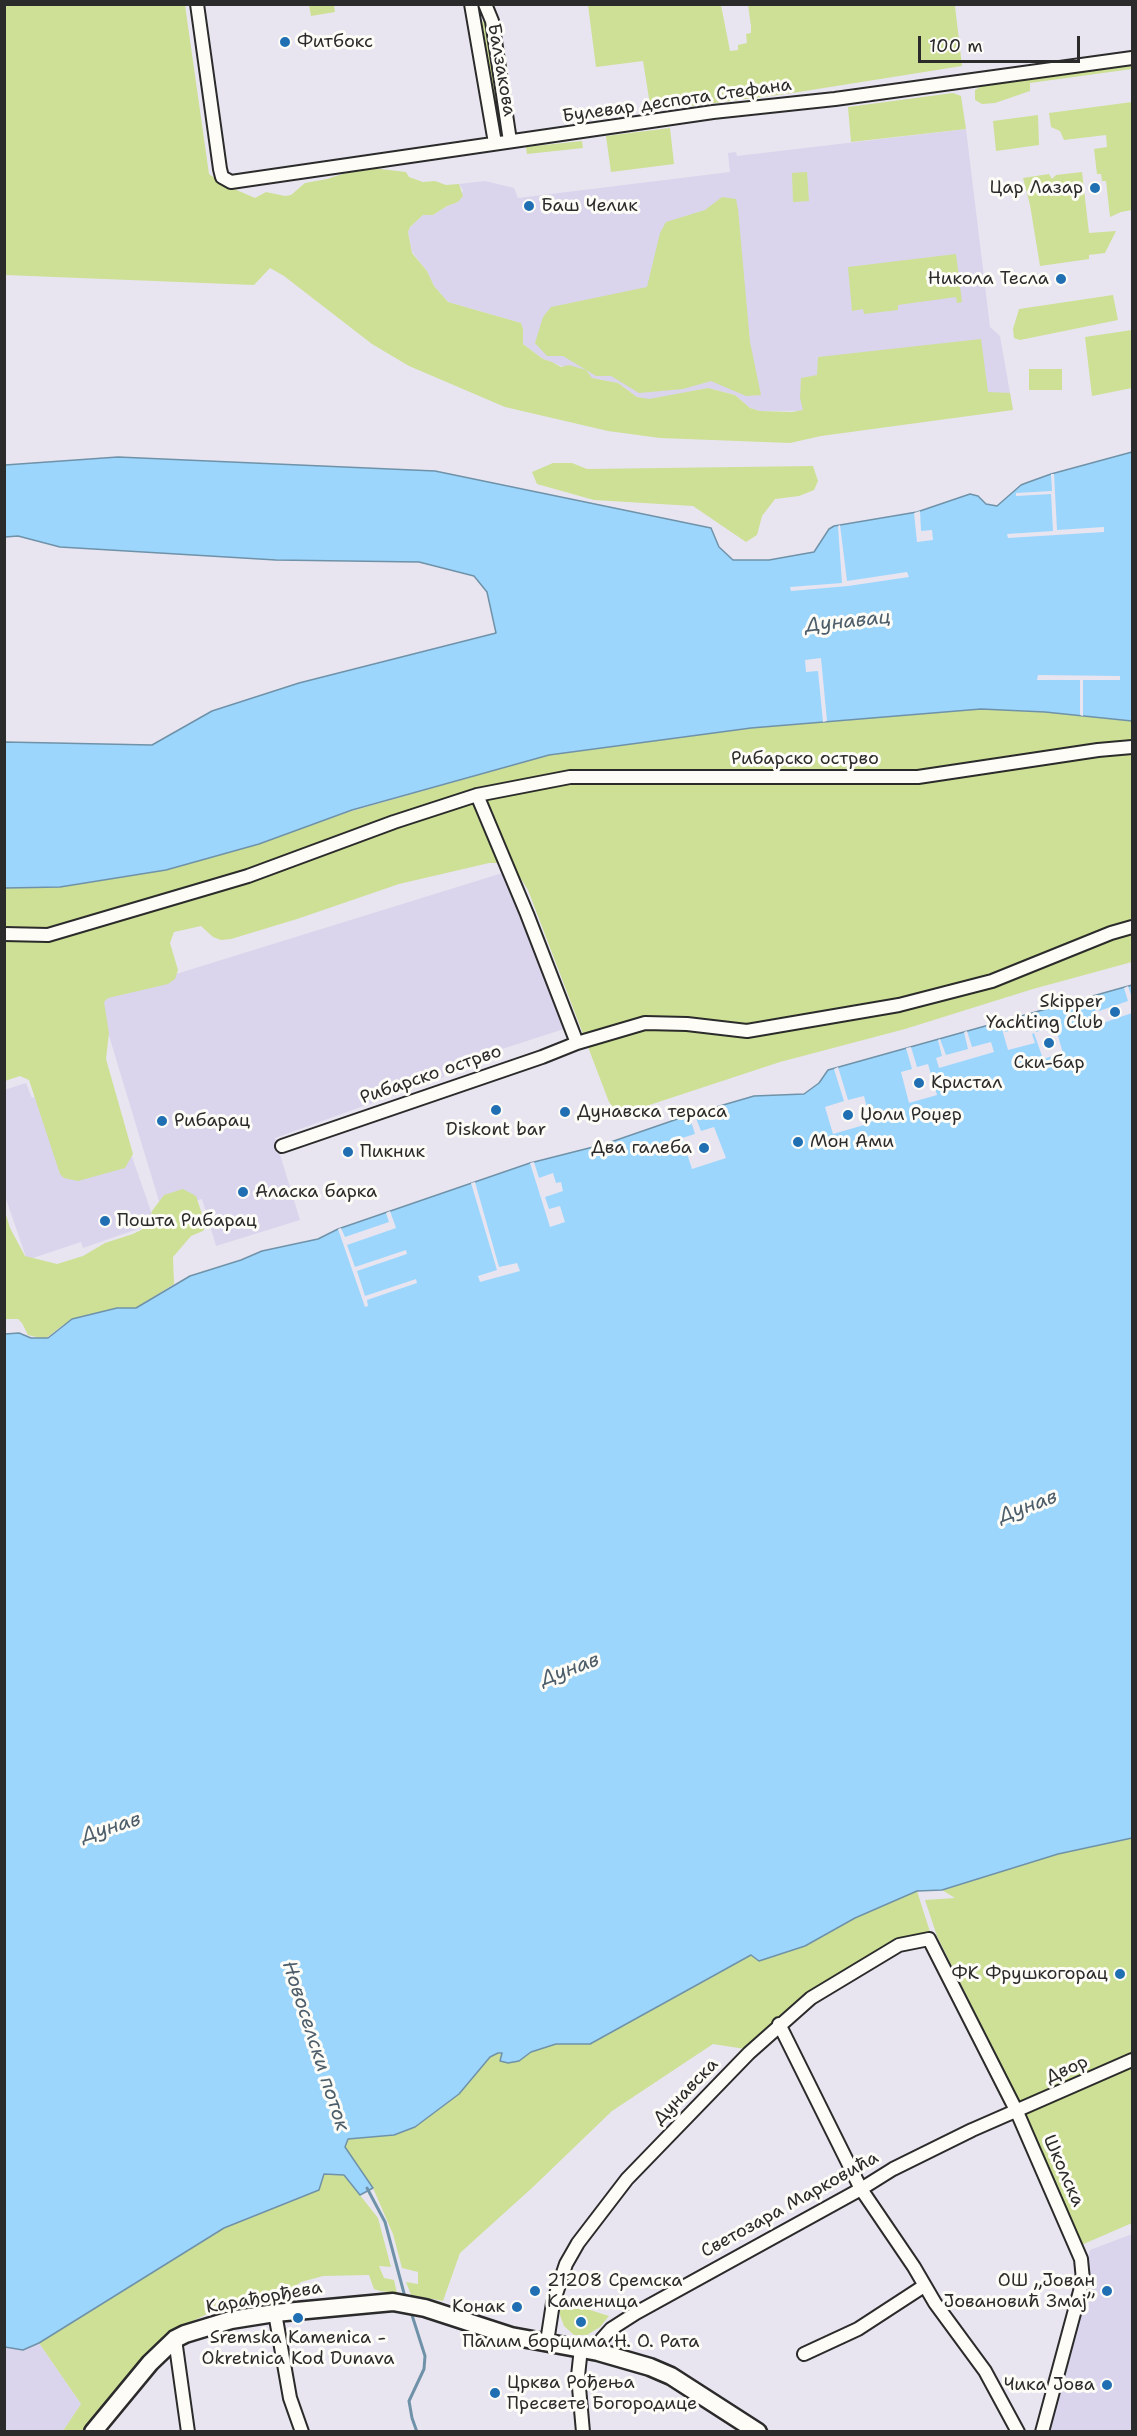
<!DOCTYPE html>
<html>
<head>
<meta charset="utf-8">
<style>
	body { margin:0 }
	#map { position:relative; width:1137px; height:2436px; overflow:hidden; background:#e8e5f0; font-family:"Shantell Sans",sans-serif }
	canvas { display:block }
	.frame { position:absolute; inset:0; border:6px solid #2b2b2b; pointer-events:none }
	.scale { position:absolute; left:918px; top:36px; width:162px; height:27px; box-sizing:border-box; border:3px solid #2b2b2b; border-top:0; padding-left:8px; font-size:18px; line-height:21px; white-space:nowrap; color:#2b2b2b; -webkit-text-stroke:4px #fdfcf7; paint-order:stroke }
</style>
</head>
<body>
<div id="map">
<canvas width="1137" height="2436"></canvas>
<div class="frame"></div>
<div class="scale">100 m</div>
</div>
<script>
const ctx = document.querySelector('canvas').getContext('2d');
ctx.lineJoin = 'round';
function fillPath(path, color) {
  ctx.fillStyle = color;
  ctx.fill(path, 'evenodd');
}
function poly(rows) {
  const path = new Path2D();
  for (const r of rows) {
    path.moveTo(r[0], r[1]);
    for (let i = 2; i < r.length; i += 2) path.lineTo(r[i], r[i + 1]);
  }
  return path;
}
function stroke(path, color, width, dash) {
  ctx.strokeStyle = color;
  ctx.lineWidth = width;
  ctx.lineCap = dash ? 'butt' : 'round';
  ctx.setLineDash(dash || []);
  ctx.stroke(path);
}
function label(font, color, halo, rows, align = 'center') {
  ctx.font = font + ' "Shantell Sans",sans-serif';
  ctx.lineWidth = 6;
  ctx.setLineDash([]);
  ctx.textBaseline = 'middle';
  ctx.strokeStyle = halo;
  ctx.fillStyle = color;
  for (const [text, x, y, turn = 0] of rows) {
    ctx.save();
    ctx.translate(x, y);
    ctx.rotate((+turn || 0) * Math.PI / 180);
    ctx.textAlign = isNaN(turn) ? turn : align;
    if (halo) ctx.strokeText(text, 0, 0);
    ctx.fillText(text, 0, 0);
    ctx.restore();
  }
}
fillPath(poly([
	[966,129,990,327,1000,336,1013,410,760,411,750,408,735,395,708,388,649,400,637,397,618,383,592,378,543,359,523,344,521,323,448,302,434,286,427,271,412,252,408,232,410,227,423,215,433,215,447,206,458,202,463,190,459,184,485,181,514,188,518,198,730,172,728,153,736,152,737,156],
	[509,871,564,1029,443,1068,444,1077,275,1138,300,1220,216,1246,202,1199,162,1211,90,973,176,974],
	[103,1073,155,1223,83,1248,81,1242,27,1260,5,1196,4,1090,26,1083,32,1098],
	[1132,2234,1132,2431,1048,2432,1069,2350,1090,2250],
	[39,2343,81,2404,63,2431,5,2431,4,2347,23,2350]
]), '#dad5ec');
fillPath(poly([
	[5,5,185,5,209,174,225,185,255,198,266,192,285,196,291,195,305,183,327,179,364,167,406,172,409,177,423,182,435,181,446,185,459,184,463,196,458,202,447,206,433,215,423,215,410,227,408,232,412,253,427,271,434,286,448,302,521,323,523,329,523,344,543,359,552,362,561,367,569,365,586,370,592,378,618,383,637,397,649,399,708,388,735,395,750,408,760,411,792,412,803,410,800,398,801,378,817,375,818,357,981,339,988,392,1010,393,1013,410,821,436,790,443,660,438,608,431,505,407,409,366,372,344,284,276,270,268,254,285,5,275],
	[309,5,334,5,335,12,311,16],
	[588,5,721,5,730,51,738,50,738,45,747,43,746,34,751,33,751,26,748,5,966,5,955,6,962,66,786,94,651,111,643,61,596,67],
	[484,19,487,21,502,119,499,119,481,25],
	[1132,63,1132,69,1030,83,1030,91,995,103,982,104,975,100,975,90,985,84],
	[953,93,961,96,966,129,851,142,848,107],
	[1132,102,1132,210,1121,212,1110,217,1106,181,1102,181,1101,174,1097,174,1094,149,1107,147,1106,135,1064,140,1060,131,1051,127,1049,113],
	[1038,115,1039,145,996,151,993,121],
	[670,128,674,164,611,172,606,136],
	[582,141,583,148,527,154,526,147],
	[807,172,809,201,793,202,792,173],
	[1082,172,1089,233,1116,231,1105,253,1089,255,1089,259,1040,266,1030,205,1023,178,1049,174,1052,179,1056,175],
	[722,197,736,199,738,209,750,342,761,395,746,396,711,381,683,389,639,393,611,376,596,376,563,356,547,356,535,343,543,317,551,307,647,287,660,233,666,222,705,210],
	[956,254,962,302,957,303,956,297,898,305,898,310,864,314,863,309,852,311,848,267],
	[1113,295,1118,320,1020,340,1014,338,1013,329,1019,309],
	[1132,330,1132,388,1092,396,1085,337],
	[1029,369,1062,369,1062,390,1029,390],
	[553,463,572,463,587,469,813,466,818,481,814,490,799,496,775,499,762,516,757,535,746,542,693,506,594,500,537,484,532,472],
	[981,709,1045,712,1132,721,1132,962,1033,989,905,1029,780,1062,625,1113,614,1108,609,1102,528,890,518,874,505,863,489,863,399,884,297,919,231,939,221,940,213,937,201,926,174,932,170,943,178,970,175,979,168,984,108,998,104,1002,109,1033,106,1059,133,1154,125,1168,78,1181,64,1178,60,1174,29,1080,20,1076,5,1081,5,888,60,887,259,844,345,813,549,755,751,728],
	[183,1189,196,1196,206,1226,203,1231,191,1236,173,1257,174,1284,136,1308,117,1308,63,1325,45,1339,28,1335,22,1323,18,1319,5,1319,4,1208,10,1228,25,1256,57,1264,83,1256,105,1243,133,1234,147,1227,152,1211,164,1195],
	[1132,1838,1132,2223,1079,2246,1022,2107,937,1936,925,1900,955,1898,942,1890,1058,1854],
	[917,1891,930,1932,904,1940,745,2049,713,2044,612,2111,533,2187,460,2253,443,2301,411,2295,406,2282,418,2284,418,2272,402,2268,393,2234,373,2188,345,2147,348,2139,394,2135,459,2094,490,2057,498,2053,519,2061,531,2052,556,2044,590,2044,751,1955,805,1946,855,1918],
	[324,2174,344,2175,378,2218,391,2267,379,2266,384,2278,394,2280,397,2293,380,2291,374,2289,369,2275,323,2276,301,2282,293,2288,288,2299,211,2312,173,2331,162,2340,139,2362,83,2431,63,2431,81,2404,39,2343,224,2228,319,2190],
	[560,2301,587,2309,609,2316,600,2327,587,2335,574,2335,564,2326,560,2315]
]), '#cde095');
const water = poly([
	[1132,452,1132,721,1045,712,981,709,751,728,549,755,352,810,259,844,166,870,60,887,5,888,5,742,152,745,212,711,299,683,496,633,487,592,474,576,419,562,276,560,60,547,18,536,5,537,5,465,118,457,435,471,711,528,719,547,733,560,769,560,814,552,829,529,834,526,917,512,970,494,978,496,986,504,997,506,1021,485,1026,483,1051,474,1132,452],
	[1132,985,1132,1838,1058,1854,942,1890,917,1891,855,1918,805,1946,759,1961,751,1955,590,2044,556,2044,531,2052,519,2061,508,2063,500,2061,502,2053,498,2053,490,2057,459,2094,415,2127,394,2135,348,2139,345,2147,373,2188,360,2195,344,2175,324,2174,319,2190,224,2228,39,2343,23,2350,5,2347,5,1334,19,1333,31,1338,48,1338,72,1319,117,1308,136,1308,190,1276,241,1260,262,1251,318,1239,338,1229,530,1163,605,1144,689,1115,754,1096,804,1094,819,1083,828,1070,1132,985]
]);
fillPath(water, '#9cd6fd');
stroke(water, '#6f92a9', 1.5);
fillPath(poly([
	[1051,474,1054,474,1057,530,1104,527,1104,532,1008,538,1007,534,1053,531,1051,494,1016,496,1016,493,1052,491],
	[920,511,921,531,932,530,933,540,917,542,914,513],
	[840,525,847,581,907,572,909,577,848,586,791,591,790,587,842,583,838,526],
	[821,658,827,721,823,722,818,671,806,672,805,660],
	[1038,675,1120,676,1120,680,1083,680,1083,716,1080,715,1080,680,1037,680],
	[1128,986,1132,998,1132,1013,1100,1024,1091,997,1094,996,1099,1011,1128,1001,1124,988],
	[1028,1014,1030,1014,1036,1032,1055,1026,1063,1053,1043,1059,1034,1033,1032,1034,1035,1043,1008,1050,1000,1022,1002,1022,1005,1032,1018,1028,1015,1018,1019,1017,1022,1028,1031,1025],
	[967,1031,972,1047,991,1042,994,1052,939,1068,936,1058,942,1056,938,1040,940,1039,946,1055,968,1049,964,1032],
	[911,1047,917,1067,928,1064,937,1095,909,1103,901,1072,912,1069,906,1048],
	[838,1067,848,1100,864,1096,871,1123,833,1134,825,1107,844,1101,834,1069],
	[694,1113,701,1131,714,1127,726,1158,692,1169,682,1138,695,1134,689,1115],
	[534,1162,539,1178,553,1173,556,1183,561,1182,563,1191,545,1197,549,1209,560,1206,565,1222,550,1227,530,1163],
	[475,1182,499,1267,517,1263,520,1271,480,1282,478,1276,497,1270,471,1183],
	[390,1211,396,1228,347,1245,355,1267,406,1250,407,1254,357,1271,365,1296,416,1279,417,1283,367,1300,368,1306,365,1307,338,1229,341,1228,345,1237,389,1222,386,1213]
]), '#e8e5f0');
stroke(poly([
	[367,2188,385,2222,405,2297],
	[411,2312,425,2356,424,2369,409,2401,412,2418,417,2432]
]), '#6f92a9', 3);
const street = poly([
	[197,4,220,169,222,177,231,182,713,112,835,99,1132,58],
	[471,4,495,143],
	[485,4,492,21,510,141],
	[4,934,48,935,248,876,394,822,477,795,570,777,918,777,1098,750,1132,747],
	[577,1043,645,1023,687,1024,747,1031,899,1005,992,981,1111,933,1132,927],
	[282,1146,542,1057,577,1043,527,914,477,795],
	[779,2024,861,2189,914,2267,935,2303,985,2371,1018,2432],
	[275,2313,290,2398,302,2432],
	[175,2339,188,2432],
	[547,2342,553,2303,566,2264,578,2243,627,2179,749,2053,811,1998,899,1945,929,1939,1017,2112,1081,2259,1083,2280,1042,2432],
	[581,2348,578,2376,583,2432],
	[598,2352,602,2339,611,2329,636,2313,861,2189,893,2169,972,2130,1132,2060],
	[804,2354,858,2329,924,2286]
]);
const secondary = poly([
	[93,2432,150,2363,175,2339,185,2334,231,2320,275,2313,393,2302,425,2308,511,2336,598,2352,650,2367,671,2376,758,2432]
]);
stroke(street, '#2b2b2b', 16);
stroke(secondary, '#2b2b2b', 21);
stroke(street, '#fdfcf7', 12);
stroke(secondary, '#fdfcf7', 16);
for (const [x, y, r, color] of [
	[285,42,6,"#1f6fb2"],
	[1095,188,6,"#1f6fb2"],
	[529,206,6,"#1f6fb2"],
	[1061,279,6,"#1f6fb2"],
	[1115,1012,6,"#1f6fb2"],
	[1049,1043,6,"#1f6fb2"],
	[919,1083,6,"#1f6fb2"],
	[496,1110,6,"#1f6fb2"],
	[565,1112,6,"#1f6fb2"],
	[848,1115,6,"#1f6fb2"],
	[162,1121,6,"#1f6fb2"],
	[798,1142,6,"#1f6fb2"],
	[704,1148,6,"#1f6fb2"],
	[348,1152,6,"#1f6fb2"],
	[243,1192,6,"#1f6fb2"],
	[105,1221,6,"#1f6fb2"],
	[1120,1974,6,"#1f6fb2"],
	[535,2291,6,"#1f6fb2"],
	[1107,2291,6,"#1f6fb2"],
	[517,2307,6,"#1f6fb2"],
	[298,2318,6,"#1f6fb2"],
	[581,2322,6,"#1f6fb2"],
	[1107,2385,6,"#1f6fb2"],
	[495,2393,6,"#1f6fb2"]
]) {
  const dot = new Path2D();
  dot.arc(x, y, r, 0, 2 * Math.PI);
  ctx.fillStyle = color;
  ctx.fill(dot);
  stroke(dot, '#fdfcf7', 2);
}
label('18px', '#2b2b2b', '#fdfcf7', [
	["Фитбокс",297,42],
	["Цар Лазар",1083,188,"right"],
	["Баш Челик",541,206],
	["Никола Тесла",1049,279,"right"],
	["Skipper",1103,1002,"right"],
	["Yachting Club",1103,1023,"right"],
	["Ски-бар",1049,1063,"center"],
	["Кристал",931,1083],
	["Дунавска тераса",577,1112],
	["Џоли Роџер",860,1115],
	["Рибарац",174,1121],
	["Diskont bar",496,1130,"center"],
	["Мон Ами",810,1142],
	["Два галеба",692,1148,"right"],
	["Пикник",360,1152],
	["Аласка барка",255,1192],
	["Пошта Рибарац",117,1221],
	["ФК Фрушкогорац",1108,1974,"right"],
	["21208 Сремска",547,2281],
	["Каменица",547,2302],
	["ОШ „Јован",1095,2281,"right"],
	["Јовановић Змај”",1095,2302,"right"],
	["Конак",505,2307,"right"],
	["Sremska Kamenica -",298,2338,"center"],
	["Okretnica Kod Dunava",298,2359,"center"],
	["Палим борцима Н. О. Рата",581,2342,"center"],
	["Црква Рођења",507,2383],
	["Пресвете Богородице",507,2404],
	["Чика Јова",1095,2385,"right"]
], 'left');
label('18px', '#2b2b2b', '#fdfcf7', [
	["Балзакова",501,70,80],
	["Булевар деспота Стефана",677,101,-8],
	["Рибарско острво",805,759],
	["Рибарско острво",431,1075,-19],
	["Двор",1067,2070,-24],
	["Дунавска",686,2092,-46],
	["Школска",1063,2171,66],
	["Светозара Марковића",790,2205,-29],
	["Карађорђева",264,2298,-10]
]);
label('italic 20px', '#4d5e6a', '#fdfcf7', [
	["Дунавац",848,622,-6],
	["Дунав",1028,1507,-20],
	["Дунав",570,1670,-20],
	["Дунав",111,1828,-17],
	["Новоселски поток",315,2046,72]
]);
</script>
</body>
</html>
